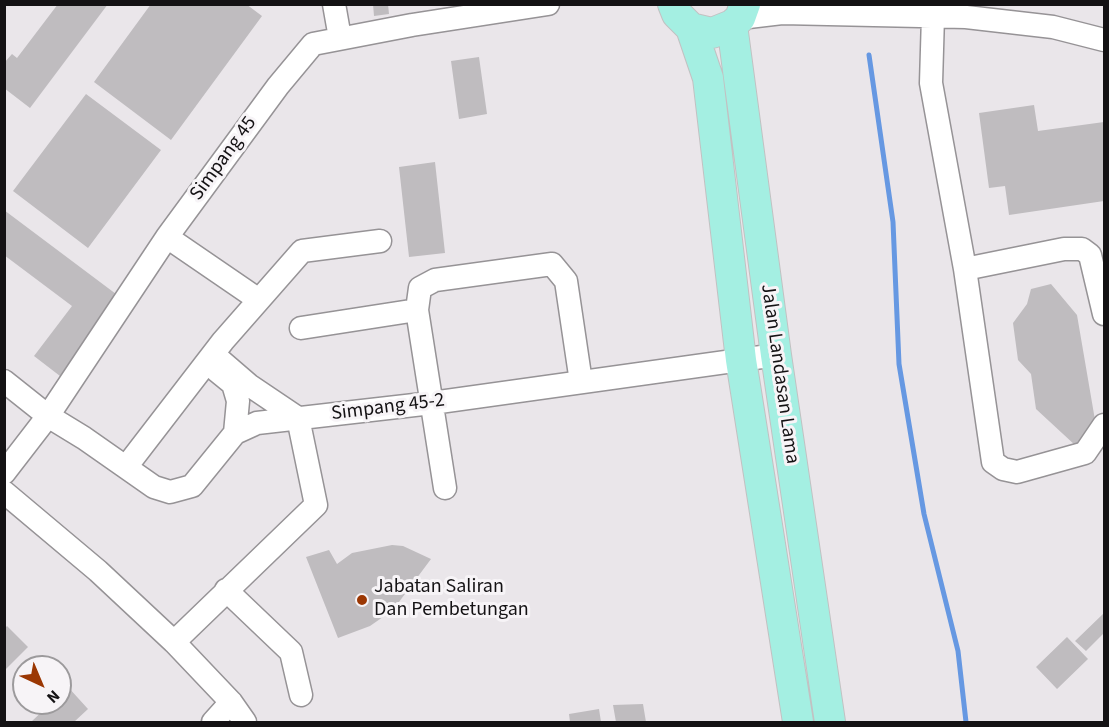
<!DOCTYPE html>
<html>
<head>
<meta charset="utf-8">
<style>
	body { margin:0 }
	#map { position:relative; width:1109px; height:727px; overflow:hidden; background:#eae6ea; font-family:"Source Sans 3",sans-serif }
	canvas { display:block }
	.frame { position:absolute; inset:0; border:6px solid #141214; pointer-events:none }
	.north { position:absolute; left:12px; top:655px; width:60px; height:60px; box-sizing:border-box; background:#f7f4f7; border:2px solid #9c9a9c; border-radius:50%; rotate:136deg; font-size:16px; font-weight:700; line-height:24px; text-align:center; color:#141214 }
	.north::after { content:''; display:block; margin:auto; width:21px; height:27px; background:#9b3703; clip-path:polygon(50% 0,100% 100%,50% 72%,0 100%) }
</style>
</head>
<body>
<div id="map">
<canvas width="1109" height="727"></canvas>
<div class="frame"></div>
<div class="north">N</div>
</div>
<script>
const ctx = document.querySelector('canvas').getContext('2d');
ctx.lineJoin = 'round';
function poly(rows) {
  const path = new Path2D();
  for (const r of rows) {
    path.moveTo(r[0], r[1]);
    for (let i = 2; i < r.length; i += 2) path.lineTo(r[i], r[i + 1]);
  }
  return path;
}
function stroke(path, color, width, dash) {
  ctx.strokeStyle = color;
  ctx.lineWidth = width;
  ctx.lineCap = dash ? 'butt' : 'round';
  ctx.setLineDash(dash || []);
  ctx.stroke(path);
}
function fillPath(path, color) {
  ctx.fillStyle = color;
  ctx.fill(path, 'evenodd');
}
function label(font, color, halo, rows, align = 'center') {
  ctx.font = font + ' "Source Sans 3",sans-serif';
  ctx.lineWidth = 6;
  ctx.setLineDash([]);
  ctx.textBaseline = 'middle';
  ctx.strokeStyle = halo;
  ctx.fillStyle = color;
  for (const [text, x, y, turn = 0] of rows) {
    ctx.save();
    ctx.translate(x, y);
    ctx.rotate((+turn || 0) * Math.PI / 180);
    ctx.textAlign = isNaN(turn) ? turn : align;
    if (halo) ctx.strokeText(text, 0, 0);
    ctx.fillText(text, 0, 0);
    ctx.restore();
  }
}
stroke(poly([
	[869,55,893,222,899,364,924,514,958,651,966,722]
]), '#6698e2', 5);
fillPath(poly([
	[58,4,108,4,30,108,4,88,4,63,12,54,17,58],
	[151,4,246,4,262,16,171,140,94,82],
	[373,4,388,4,389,14,374,16],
	[479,57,487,114,459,119,451,61],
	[86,94,161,150,88,248,13,191],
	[1034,105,1038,131,1104,122,1104,201,1009,215,1005,186,989,188,979,113],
	[435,162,445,253,409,257,399,167],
	[4,210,120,297,60,376,34,356,72,306,4,255],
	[1051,284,1077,315,1095,420,1076,446,1036,409,1031,374,1018,360,1013,323,1027,304,1031,289],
	[392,545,403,546,431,559,393,610,370,626,338,638,306,557,329,550,337,564,352,553],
	[1104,613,1104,633,1086,651,1075,641],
	[7,626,28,647,5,670,5,628],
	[1067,637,1088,659,1057,689,1036,667],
	[68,687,88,709,74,722,31,722,51,703,60,703,60,694],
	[643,704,646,722,616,722,613,705],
	[599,709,601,722,570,722,569,714]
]), '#bfbcbf');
const minor = poly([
	[334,4,340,38],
	[933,16,931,83,965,269,993,462,1003,469,1017,472,1085,453,1104,425],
	[740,18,782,13,966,17,1053,27,1104,40],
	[965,269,1064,249,1082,249,1090,255,1104,314],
	[259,300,302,251,380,241],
	[417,310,420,288,435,280,552,264,566,281,581,382],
	[301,328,417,310,445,488],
	[217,371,233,384,238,401,235,433],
	[4,381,48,416,84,438,154,487,170,492,192,486,235,433,257,423,432,403,776,355],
	[126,467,223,341,259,300,167,237],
	[4,473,48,416,167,237,278,86,313,44,412,25,548,4],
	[4,492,98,571,174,642,231,702,245,722],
	[226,590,291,652,301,695],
	[174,642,316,505,298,418,249,385,213,354],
	[213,722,231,702]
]);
const major = poly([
	[673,4,677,14,691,28,712,33,732,25,740,18,745,4],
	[732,25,776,355,830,722],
	[691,28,708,78,741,360,798,722]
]);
stroke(minor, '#969396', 25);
stroke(major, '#c2c1c2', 32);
stroke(minor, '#fff', 22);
stroke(major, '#a4efe2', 30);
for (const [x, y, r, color] of [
	[362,600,6,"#9b3703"]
]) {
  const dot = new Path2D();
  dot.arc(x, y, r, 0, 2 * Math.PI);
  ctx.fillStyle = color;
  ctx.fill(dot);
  stroke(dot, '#f7f4f7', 2);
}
label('20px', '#141214', '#f7f4f7', [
	["Simpang 45",224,159,-54],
	["Jalan Landasan Lama",779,374,82],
	["Simpang 45-2",388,408,-7]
]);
label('20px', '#141214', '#f7f4f7', [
	["Jabatan Saliran",374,588],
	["Dan Pembetungan",374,611]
], 'left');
</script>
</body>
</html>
